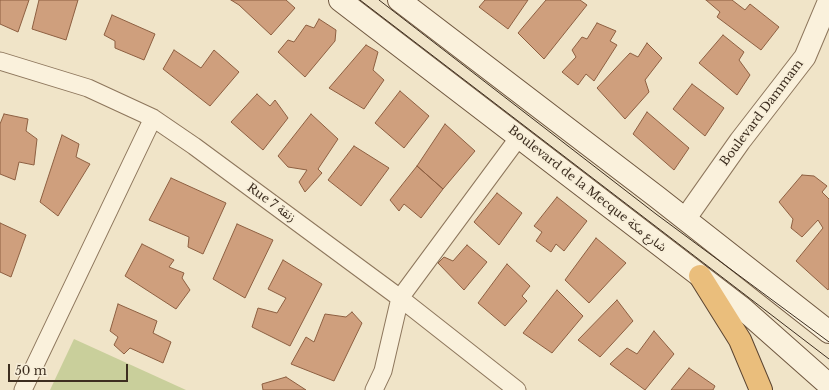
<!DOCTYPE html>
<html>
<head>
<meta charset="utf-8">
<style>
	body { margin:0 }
	#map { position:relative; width:829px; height:390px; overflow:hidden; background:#f0e4c8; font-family:"Libre Baskerville",serif }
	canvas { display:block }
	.scale { position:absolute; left:8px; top:364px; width:120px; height:18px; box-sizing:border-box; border:2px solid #3d2e20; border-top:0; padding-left:5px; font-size:12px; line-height:14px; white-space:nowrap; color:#3d2e20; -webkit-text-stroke:3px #f7eed8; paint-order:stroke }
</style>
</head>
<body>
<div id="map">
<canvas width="829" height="390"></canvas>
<div class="scale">50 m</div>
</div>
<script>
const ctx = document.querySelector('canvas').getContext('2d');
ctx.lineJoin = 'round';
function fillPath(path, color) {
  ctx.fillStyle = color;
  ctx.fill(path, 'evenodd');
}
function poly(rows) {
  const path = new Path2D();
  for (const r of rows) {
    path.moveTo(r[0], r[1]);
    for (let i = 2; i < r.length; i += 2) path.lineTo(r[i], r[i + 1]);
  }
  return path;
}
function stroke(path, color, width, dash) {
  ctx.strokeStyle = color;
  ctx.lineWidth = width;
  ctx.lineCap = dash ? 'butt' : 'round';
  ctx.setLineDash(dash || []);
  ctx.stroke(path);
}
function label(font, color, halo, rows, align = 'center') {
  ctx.font = font + ' "Libre Baskerville","Noto Sans Arabic",serif';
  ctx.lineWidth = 3.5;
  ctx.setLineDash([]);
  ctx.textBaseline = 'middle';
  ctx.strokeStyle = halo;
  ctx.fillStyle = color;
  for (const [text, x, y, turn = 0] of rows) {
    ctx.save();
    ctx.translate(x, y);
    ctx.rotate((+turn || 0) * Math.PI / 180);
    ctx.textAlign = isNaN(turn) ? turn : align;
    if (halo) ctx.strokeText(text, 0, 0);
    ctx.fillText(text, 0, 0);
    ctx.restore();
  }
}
fillPath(poly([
	[74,339,186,390,50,390]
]), '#c9cf9b');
const building = poly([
	[0,0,29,0,18,32,0,24,0,0],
	[39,0,78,0,66,40,32,29,39,0],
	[231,0,286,0,295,8,271,35,239,5,231,0],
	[485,0,528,0,508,29,479,7,485,0],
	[546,0,580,0,587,5,544,59,518,33,546,0],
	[706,0,732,0,745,10,750,4,779,27,761,50,717,17,720,12,706,0],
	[112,15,155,34,144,60,115,48,115,41,104,35,112,15],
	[319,19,336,30,335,41,305,77,278,52,288,40,294,42,306,25,314,28,319,19],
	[597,23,616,31,610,41,617,45,594,81,586,74,578,85,562,72,576,57,572,50,582,37,587,39,597,23],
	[723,35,744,52,739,60,750,75,737,95,699,63,723,35],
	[647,43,662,58,645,80,649,92,625,119,597,88,630,53,638,57,647,43],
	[366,45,378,52,373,70,384,80,364,109,329,88,366,45],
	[174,50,201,68,214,50,239,72,210,106,163,69,174,50],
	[692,84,724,108,705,136,673,109,692,84],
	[400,91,429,116,404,148,375,123,400,91],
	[257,94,270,106,275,100,288,118,263,150,231,122,257,94],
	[647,112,689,148,674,170,633,134,647,112],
	[4,114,28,119,26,131,37,139,34,165,19,162,15,180,0,174,0,124,4,114],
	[311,114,338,139,318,169,322,173,305,192,299,182,307,170,288,167,278,156,311,114],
	[445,124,475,151,443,189,417,166,445,124],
	[62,135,79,144,76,157,90,164,58,216,40,202,62,135],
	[354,146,389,168,361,206,328,180,354,146],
	[417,166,443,189,421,218,404,204,399,211,390,200,417,166],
	[802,175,814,176,827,186,822,192,829,199,829,288,828,290,796,261,823,228,818,220,802,237,791,228,793,219,779,202,802,175],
	[171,178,226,203,203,254,188,247,189,237,149,220,171,178],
	[497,193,522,213,499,245,474,222,497,193],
	[557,197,587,221,564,251,556,244,551,252,536,241,542,232,534,226,557,197],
	[0,223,26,235,11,277,0,272,0,223],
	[237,224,273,240,245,298,213,279,237,224],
	[596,238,626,263,589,303,565,280,596,238],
	[142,244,174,260,169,267,184,273,182,278,190,290,176,309,125,276,142,244],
	[467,245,487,262,464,290,438,263,444,257,453,261,467,245],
	[283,260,322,284,290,346,252,327,258,308,277,313,286,298,268,289,283,260],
	[507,264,530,286,522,296,527,301,505,326,478,303,507,264],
	[557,290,583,316,552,353,523,333,557,290],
	[617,300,633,321,600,357,578,340,617,300],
	[118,304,157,321,153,333,171,342,163,363,130,348,124,354,114,345,118,337,110,331,118,304],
	[352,312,362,323,334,381,291,364,306,337,314,342,325,314,346,317,352,312],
	[654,331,674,354,645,390,610,364,627,348,637,354,654,331],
	[689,368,715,386,713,390,671,390,689,368],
	[286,377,306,390,263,390,262,384,286,377]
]);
fillPath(building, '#cf9f7d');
stroke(building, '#8d5f41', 1);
const minor = poly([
	[0,61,88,88,153,118,194,146,400,298,517,390],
	[23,390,153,118],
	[374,390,383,371,400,298,519,137]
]);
const tertiary = poly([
	[685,219,740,141,805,57,829,0]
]);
const secondary = poly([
	[340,0,742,308,829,385],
	[399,0,657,197,829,332]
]);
const trunk = poly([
	[700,276,740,340,761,390]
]);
stroke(minor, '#8d765c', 19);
stroke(tertiary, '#8d765c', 23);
stroke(secondary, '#6f573f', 24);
stroke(trunk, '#5b4430', 24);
stroke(minor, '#faf1dc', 17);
stroke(tertiary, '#faf1dc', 21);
stroke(secondary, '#faf1dc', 22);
stroke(trunk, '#eabe7c', 22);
stroke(poly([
	[360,0,829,359],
	[379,0,656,214,829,342]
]), '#3d2e20', 1);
label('12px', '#3d2e20', '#f7eed8', [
	["Boulevard Dammam",762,113,-53],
	["Boulevard de la Mecque شارع مكة",587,189,38],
	["Rue 7 زنقة",271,203,36]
]);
</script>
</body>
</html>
